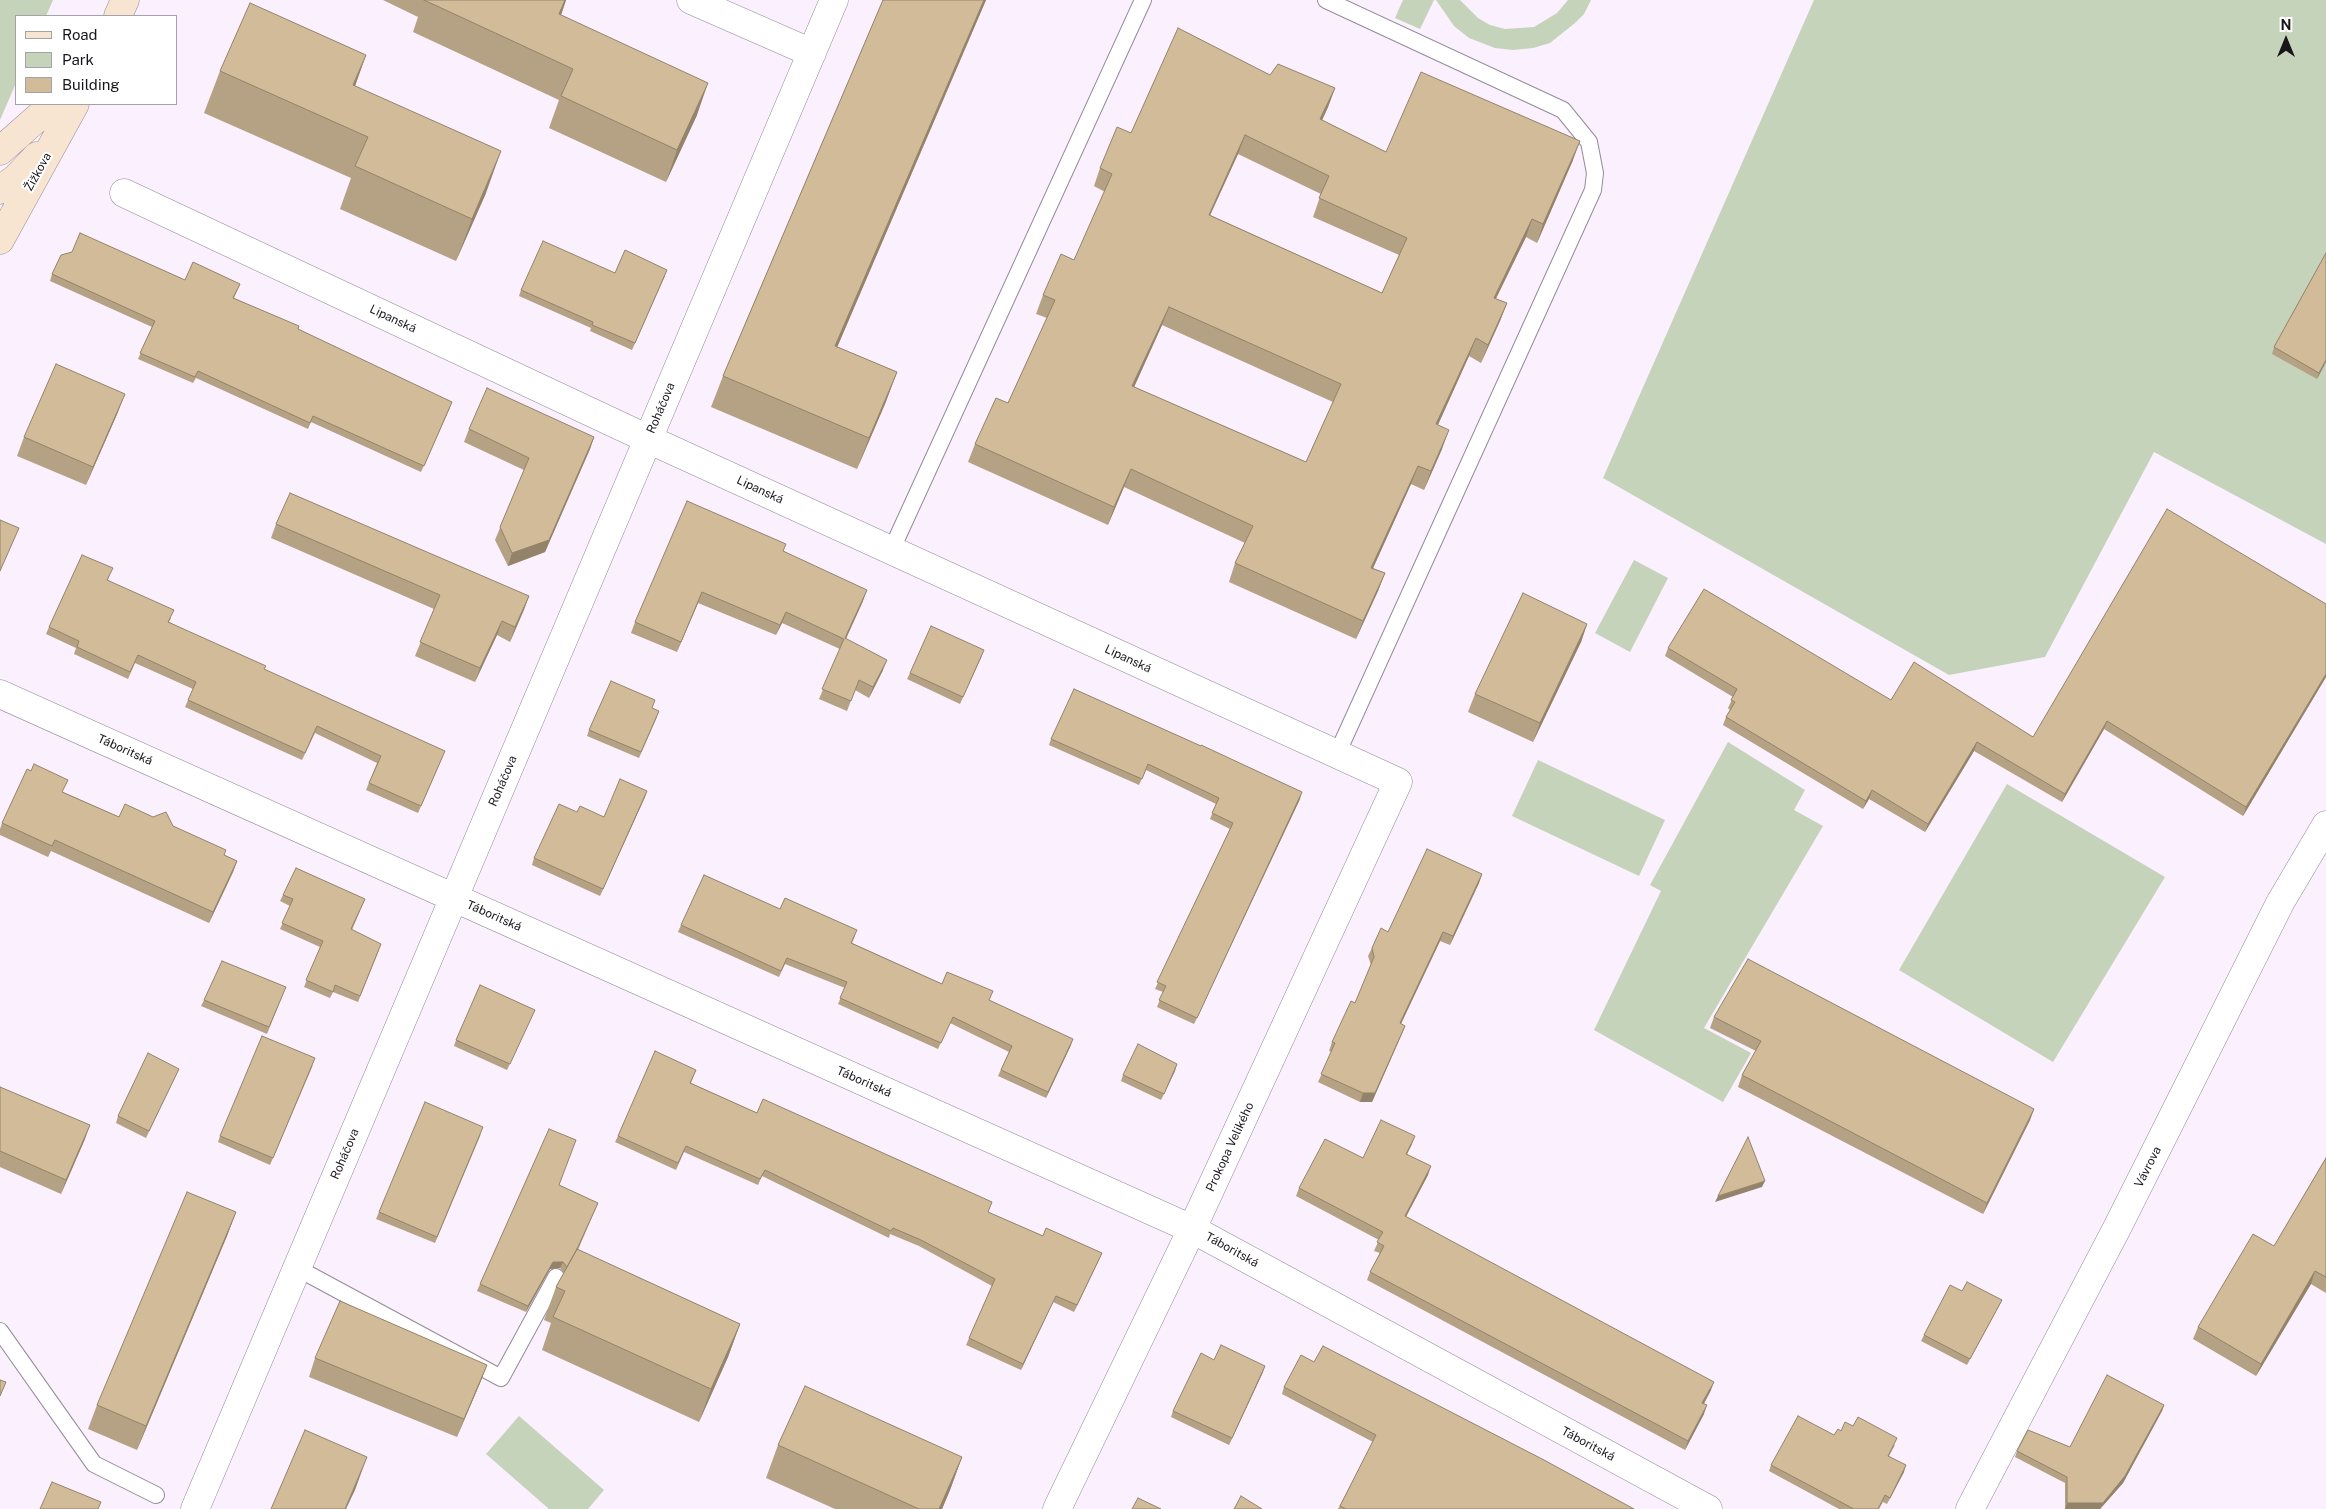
<!DOCTYPE html>
<html>
<head>
<meta charset="utf-8">
<style>
	body { margin:0 }
	#map { position:relative; width:2326px; height:1509px; overflow:hidden; background:#faf0fe; font-family:"Public Sans",sans-serif }
	canvas { display:block }
	.legend { position:absolute; left:15px; top:15px; width:162px; height:90px; box-sizing:border-box; background:#fff; border:1px solid #a3a2a4; margin:0; padding:6px 9px; list-style:none; font-size:15px; color:#19161b }
	.legend li { display:flex; align-items:center; gap:10px; height:25px }
	.legend b { width:25px; border:1px solid #a3a2a4 }
	.north { position:absolute; left:2261px; top:15px; width:50px; height:50px; -webkit-text-stroke:4px #fff; paint-order:stroke; rotate:0deg; font-size:14px; font-weight:700; line-height:20px; text-align:center; color:#19161b }
	.north::after { content:''; display:block; margin:auto; width:18px; height:22px; background:#19161b; clip-path:polygon(50% 0,100% 100%,50% 72%,0 100%) }
</style>
</head>
<body>
<div id="map">
<canvas width="2326" height="1509"></canvas>
<ul class="legend">
<li><b style="height:6px;background:#f7e5d2"></b>Road</li>
<li><b style="height:14px;background:#c4d3ba"></b>Park</li>
<li><b style="height:14px;background:#d2bb98"></b>Building</li>
</ul>
<div class="north">N</div>
</div>
<script>
const ctx = document.querySelector('canvas').getContext('2d');
ctx.lineJoin = 'round';
function fillPath(path, color) {
  ctx.fillStyle = color;
  ctx.fill(path, 'evenodd');
}
function poly(rows) {
  const path = new Path2D();
  for (const r of rows) {
    path.moveTo(r[0], r[1]);
    for (let i = 2; i < r.length; i += 2) path.lineTo(r[i], r[i + 1]);
  }
  return path;
}
function stroke(path, color, width, dash) {
  ctx.strokeStyle = color;
  ctx.lineWidth = width;
  ctx.lineCap = dash ? 'butt' : 'round';
  ctx.setLineDash(dash || []);
  ctx.stroke(path);
}
function label(font, color, halo, rows, align = 'center') {
  ctx.font = font + ' "Public Sans",sans-serif';
  ctx.lineWidth = 4;
  ctx.setLineDash([]);
  ctx.textBaseline = 'middle';
  ctx.strokeStyle = halo;
  ctx.fillStyle = color;
  for (const [text, x, y, turn = 0] of rows) {
    ctx.save();
    ctx.translate(x, y);
    ctx.rotate((+turn || 0) * Math.PI / 180);
    ctx.textAlign = isNaN(turn) ? turn : align;
    if (halo) ctx.strokeText(text, 0, 0);
    ctx.fillText(text, 0, 0);
    ctx.restore();
  }
}
fillPath(poly([
	[0,0,53,0,46,16,16,16,16,83,0,120],
	[1403,0,1434,0,1420,29,1395,18],
	[1436,0,1460,0,1478,18,1490,25,1505,29,1534,27,1557,13,1568,0,1591,0,1584,14,1575,23,1550,43,1533,48,1513,50,1495,48,1469,38,1454,26],
	[1814,0,2326,0,2326,544,2154,452,2045,657,1949,675,1603,478],
	[1634,560,1668,578,1630,652,1595,633],
	[1728,742,1805,790,1794,810,1823,826,1704,1028,1751,1053,1723,1102,1594,1030,1661,891,1650,885],
	[1538,760,1665,820,1639,876,1512,816],
	[2007,784,2165,877,2053,1062,1899,970],
	[519,1416,604,1490,588,1509,549,1509,486,1454]
]), '#c4d3ba');
const lane = poly([
	[1326,0,1563,110,1589,142,1595,173,1593,190,1337,754],
	[891,551,1143,0],
	[297,1268,501,1378,556,1277],
	[0,1331,94,1464,156,1495]
]);
const street = poly([
	[691,0,812,53],
	[124,193,648,439,1398,782,1192,1229,1057,1509],
	[0,694,1192,1229,1708,1509],
	[195,1509,834,0],
	[1970,1509,2117,1228,2280,903,2326,825]
]);
const secondary = poly([
	[118,16,125,0],
	[0,151,53,104],
	[0,190,16,178,37,156],
	[0,240,75,104]
]);
stroke(lane, '#948b98', 18);
stroke(street, '#948b98', 29);
stroke(secondary, '#948b98', 29);
stroke(lane, '#fff', 16);
stroke(street, '#fff', 28);
stroke(secondary, '#f7e5d2', 28);
fillPath(poly([
	[383,0,566,0,561,15,697,115,666,182,549,128,559,100,413,32,418,17],
	[883,0,986,0,837,347,897,372,885,404,857,469,711,407,723,376],
	[366,55,355,86,486,193,456,261,340,209,351,178,204,113,220,71],
	[1270,75,1335,88,1328,107,1322,120,1386,152,1573,160,1537,243,1526,237,1496,299,1507,303,1500,321,1481,363,1469,356,1438,425,1442,449,1424,490,1411,484,1373,568,1385,573,1378,591,1356,639,1229,582,1235,563,1245,543,1124,487,1108,525,968,462,975,444,1008,403,1047,318,1036,314,1043,295,1074,260,1105,192,1094,186,1100,168,1131,133],
	[1238,154,1321,194,1313,217,1399,255,1382,293,1210,215],
	[1162,325,1333,402,1306,462,1134,387],
	[615,273,665,276,632,350,590,331,591,328,519,296,521,290],
	[52,274,185,280,240,284,234,298,298,329,450,408,421,472,311,422,308,429,196,378,193,383,138,359,152,327,50,281],
	[2274,347,2326,362,2317,379,2272,354],
	[118,412,86,485,17,456,24,437],
	[469,429,594,437,590,449,545,552,508,566,495,540,524,470,464,442],
	[276,524,529,596,510,642,497,635,475,682,415,656,434,609,271,538],
	[784,551,863,601,846,639,883,670,869,698,855,690,847,711,819,699,840,649,782,623,776,635,698,603,677,652,631,633,635,622],
	[110,575,107,581,171,618,169,622,442,758,418,813,366,790,377,763,315,733,302,760,185,707,193,689,135,663,128,679,74,654,76,648,46,634,49,627],
	[2326,604,2326,677,2243,816,2104,729,2062,802,1974,751,1925,832,1869,799,1863,809,1723,725,1726,717,1730,710,1728,708,1733,697,1665,656,1668,648,1891,700,2033,737],
	[1587,624,1581,642,1533,742,1468,712,1475,694],
	[982,656,960,704,907,679,910,673],
	[652,708,657,717,639,758,587,736,589,730],
	[1051,739,1300,799,1194,1024,1157,1007,1163,992,1155,989,1230,829,1210,819,1216,804,1146,770,1139,785,1049,745],
	[63,792,119,817,173,826,224,855,237,861,233,872,209,923,51,851,48,857,0,835,0,829,2,823],
	[645,797,600,896,532,865,534,858,577,812,604,817],
	[1482,874,1479,883,1450,945,1440,941,1401,1024,1405,1026,1402,1034,1372,1102,1360,1102,1318,1082,1332,1052,1329,1051,1332,1042,1355,1003,1371,965,1368,956,1372,948,1388,932],
	[283,895,365,899,352,930,379,950,358,1002,333,992,330,998,304,987,320,947,280,929,290,906,280,901],
	[780,909,855,936,852,943,942,984,989,1000,1071,1045,1046,1098,998,1076,1009,1052,950,1023,938,1049,838,1004,845,988,785,964,779,977,678,932,681,925],
	[283,994,267,1034,201,1006,204,1000],
	[532,1016,507,1070,454,1046,456,1040],
	[1714,1017,2034,1109,2030,1120,1983,1214,1738,1087,1742,1075,1756,1051,1710,1028],
	[313,1065,270,1165,218,1142,220,1136],
	[696,1070,691,1083,757,1113,1043,1236,1102,1253,1074,1312,1053,1302,1021,1370,966,1345,992,1286,919,1246,890,1234,889,1238,762,1176,758,1185,684,1152,676,1170,615,1142,618,1136],
	[1175,1071,1161,1100,1121,1081,1123,1075],
	[176,1075,146,1138,116,1123,118,1116],
	[0,1087,85,1139,61,1194,0,1167],
	[481,1134,435,1243,376,1219,379,1212],
	[1412,1144,1407,1154,1428,1175,1406,1217,1711,1390,1704,1404,1704,1414,1685,1450,1367,1280,1370,1272,1380,1253,1374,1251,1379,1240,1296,1196,1299,1188,1363,1158],
	[2326,1158,2326,1293,2311,1284,2256,1376,2193,1339,2198,1327,2274,1246],
	[559,1185,598,1203,578,1250,740,1324,728,1357,699,1422,542,1350,551,1323,544,1320,556,1287,564,1273,560,1268,550,1269,526,1312,477,1291,480,1284],
	[236,1212,227,1236,137,1450,88,1429,97,1405],
	[1962,1291,2002,1300,1999,1306,1967,1365,1921,1341,1924,1335],
	[315,1358,487,1365,480,1383,457,1437,309,1377],
	[1314,1362,1634,1509,1338,1509,1373,1442,1282,1394,1284,1387],
	[1263,1372,1229,1445,1171,1417,1173,1411],
	[2164,1405,2162,1411,2123,1483,2100,1509,2065,1509,2065,1483,2015,1457,2017,1451,2070,1447],
	[1841,1431,1895,1445,1889,1456,1904,1472,1887,1504,1883,1502,1879,1509,1839,1509,1769,1471,1771,1465,1834,1435],
	[778,1445,962,1457,950,1490,942,1509,835,1509,766,1478]
]), '#b5a183');
fillPath(poly([
	[565,0,566,0,560,18,559,14],
	[984,0,986,0,824,378,835,346],
	[366,55,351,97,338,127,353,85],
	[708,83,697,115,666,182,677,150],
	[1335,88,1328,107,1314,138,1320,119],
	[1245,135,1238,154,1202,233,1209,215],
	[1580,141,1573,160,1537,243,1543,224],
	[501,151,486,193,456,261,472,219],
	[1532,219,1526,237,1487,316,1494,298],
	[1507,303,1500,321,1481,363,1488,345],
	[1169,307,1162,325,1126,405,1132,386],
	[1476,338,1469,356,1430,442,1436,424],
	[2326,360,2326,362,2317,379,2319,373],
	[897,372,885,404,857,469,869,438],
	[125,394,118,412,86,485,93,467],
	[1449,430,1442,449,1424,490,1431,471],
	[594,437,590,449,545,552,508,566,512,553],
	[1418,466,1411,484,1365,586,1371,568],
	[1131,469,1124,487,1108,525,1114,507],
	[1385,573,1378,591,1356,639,1363,621],
	[867,590,863,601,841,649,845,638],
	[702,592,698,603,677,652,681,642],
	[529,596,524,610,510,642,515,627],
	[786,612,782,623,776,635,780,625],
	[502,621,497,635,475,682,480,668],
	[1587,624,1581,642,1533,742,1540,723],
	[887,660,883,670,869,698,873,687],
	[2326,674,2326,677,2243,816,2246,807],
	[2107,721,2104,729,2062,802,2065,794],
	[1977,742,1974,751,1925,832,1928,824],
	[1872,790,1869,799,1863,809,1866,801],
	[647,791,645,797,600,896,603,889],
	[1302,792,1300,799,1194,1024,1197,1018],
	[237,861,233,872,209,923,213,912],
	[1482,874,1479,883,1450,945,1453,936],
	[1443,932,1440,941,1397,1032,1400,1023],
	[1405,1026,1372,1102,1360,1102,1363,1093],
	[1073,1039,1071,1045,1046,1098,1048,1092],
	[1177,1064,1175,1071,1161,1100,1164,1094],
	[2034,1109,2030,1120,1983,1214,1987,1203],
	[90,1125,85,1139,61,1194,66,1180],
	[1415,1136,1412,1144,1403,1162,1406,1154],
	[1431,1166,1428,1175,1402,1224,1405,1216],
	[1765,1181,1762,1187,1715,1202,1718,1196],
	[236,1212,227,1236,137,1450,146,1426],
	[1102,1253,1099,1260,1074,1312,1077,1305],
	[553,1262,563,1262,560,1268,550,1269,526,1312,528,1306],
	[2315,1271,2311,1284,2256,1376,2261,1364],
	[1056,1296,1053,1302,1021,1370,1023,1364],
	[740,1324,728,1357,699,1422,711,1389],
	[487,1365,480,1383,457,1437,464,1419],
	[1265,1366,1263,1372,1229,1445,1232,1438],
	[1714,1382,1711,1390,1699,1412,1702,1403],
	[1707,1405,1704,1414,1685,1450,1688,1441],
	[2164,1405,2162,1411,2123,1483,2100,1509,2065,1509,2067,1503],
	[367,1457,355,1490,346,1509,345,1509],
	[962,1457,950,1490,942,1509,939,1509],
	[1906,1465,1904,1472,1887,1504,1890,1498]
]), '#93836a');
const building = poly([
	[424,0,565,0,559,14,708,83,677,150,561,96,573,69,424,0],
	[883,0,984,0,835,346,897,372,869,438,723,376,883,0],
	[250,3,366,55,353,85,501,151,472,219,355,166,368,137,220,71,250,3],
	[1178,28,1270,75,1278,64,1335,88,1320,119,1386,152,1421,72,1580,141,1543,224,1532,219,1494,298,1507,303,1488,345,1476,338,1436,424,1449,430,1431,471,1418,466,1371,568,1385,573,1363,621,1235,563,1253,526,1131,469,1114,507,975,444,996,398,1008,403,1055,300,1043,295,1061,254,1074,260,1112,174,1100,168,1117,127,1131,133,1178,28],
	[1245,135,1329,176,1319,198,1407,238,1382,293,1209,215,1245,135],
	[1169,307,1341,384,1306,462,1132,386,1169,307],
	[80,233,185,280,193,262,240,284,233,298,299,326,298,329,452,402,424,466,313,416,310,423,198,371,195,377,140,353,155,321,52,274,61,255,72,252,80,233],
	[543,241,615,273,625,250,667,270,635,343,592,325,593,322,521,290,543,241],
	[2326,253,2326,360,2319,373,2274,347,2326,253],
	[56,364,125,394,93,467,24,437,56,364],
	[487,388,594,437,549,540,512,553,500,527,529,458,469,429,487,388],
	[290,493,529,596,515,627,502,621,480,668,420,642,440,595,276,524,290,493],
	[687,501,786,544,783,551,867,590,845,638,887,660,873,687,859,680,851,701,822,689,844,639,786,612,780,625,702,592,681,642,635,622,687,501],
	[2167,509,2326,604,2326,674,2246,807,2107,721,2065,794,1977,742,1928,824,1872,790,1866,801,1726,717,1735,702,1731,700,1737,689,1668,648,1704,589,1891,700,1914,662,2033,737,2167,509],
	[0,520,19,528,0,571,0,520],
	[82,555,113,568,107,580,174,610,168,622,266,666,264,669,445,751,421,806,369,783,381,756,317,726,305,753,188,700,196,682,138,655,130,672,77,647,79,641,49,627,82,555],
	[1523,593,1587,624,1540,723,1475,694,1523,593],
	[931,626,984,650,963,697,910,673,931,626],
	[611,681,655,700,652,708,659,711,641,752,589,730,611,681],
	[1074,689,1201,746,1201,745,1302,792,1197,1018,1159,1000,1166,986,1157,982,1233,823,1212,813,1219,798,1148,764,1142,779,1051,739,1074,689],
	[34,764,68,780,62,792,119,817,125,804,153,817,166,812,173,826,226,850,224,855,237,861,213,912,55,840,52,846,2,823,27,769,31,771,34,764],
	[620,779,647,791,603,889,534,858,559,804,577,812,580,806,604,817,620,779],
	[1427,849,1482,874,1453,936,1443,932,1400,1023,1405,1026,1375,1093,1363,1093,1321,1074,1335,1043,1332,1042,1351,1001,1355,1003,1374,957,1372,948,1381,928,1388,932,1427,849],
	[296,868,365,899,351,929,381,944,360,996,335,985,333,992,306,980,323,941,282,923,293,899,283,895,296,868],
	[704,875,780,909,785,898,857,930,851,943,942,984,947,972,993,991,989,1000,1073,1039,1048,1092,1001,1070,1012,1046,953,1017,941,1043,840,998,847,982,787,958,781,971,681,925,704,875],
	[1748,959,2034,1109,1987,1203,1742,1075,1761,1041,1714,1017,1748,959],
	[222,961,286,987,269,1027,204,1000,222,961],
	[480,985,535,1010,510,1064,456,1040,480,985],
	[262,1036,315,1058,273,1158,220,1136,262,1036],
	[1138,1044,1177,1064,1164,1094,1123,1075,1138,1044],
	[655,1051,696,1070,690,1083,757,1113,763,1099,992,1202,988,1212,1043,1236,1046,1228,1102,1253,1077,1305,1056,1296,1023,1364,969,1338,995,1279,921,1240,893,1228,891,1231,765,1170,760,1179,686,1146,678,1163,618,1136,655,1051],
	[148,1053,179,1069,149,1131,118,1116,148,1053],
	[0,1087,90,1125,66,1180,0,1151,0,1087],
	[425,1102,483,1127,437,1237,379,1212,425,1102],
	[1381,1120,1415,1136,1406,1154,1431,1166,1405,1216,1714,1382,1702,1403,1707,1405,1688,1441,1370,1272,1384,1246,1377,1242,1383,1232,1299,1188,1325,1139,1363,1158,1381,1120],
	[549,1129,576,1140,559,1185,598,1203,577,1249,567,1267,563,1262,553,1262,528,1306,480,1284,549,1129],
	[1748,1137,1765,1181,1718,1196,1748,1137],
	[2326,1158,2326,1277,2315,1271,2261,1364,2198,1327,2253,1234,2274,1246,2326,1158],
	[187,1192,236,1212,146,1426,97,1405,187,1192],
	[577,1249,740,1324,711,1389,553,1317,565,1291,556,1287,577,1249],
	[1967,1282,2002,1300,1970,1359,1924,1335,1950,1285,1962,1291,1967,1282],
	[340,1301,487,1365,464,1419,315,1358,340,1301],
	[1221,1345,1265,1366,1232,1438,1173,1411,1201,1353,1214,1360,1221,1345],
	[1323,1346,1544,1460,1634,1509,1346,1509,1340,1506,1376,1435,1284,1387,1301,1355,1314,1362,1323,1346],
	[2107,1375,2164,1405,2125,1476,2103,1503,2067,1503,2067,1477,2017,1451,2028,1430,2070,1447,2107,1375],
	[0,1380,6,1382,0,1396,0,1380],
	[805,1386,962,1457,939,1509,919,1509,778,1445,805,1386],
	[1798,1416,1834,1435,1838,1429,1841,1431,1845,1422,1853,1426,1858,1417,1897,1438,1888,1456,1906,1465,1890,1498,1885,1495,1878,1509,1854,1509,1771,1465,1798,1416],
	[305,1430,367,1457,345,1509,271,1509,305,1430],
	[52,1482,101,1502,98,1509,40,1509,52,1482],
	[1241,1496,1262,1509,1234,1509,1241,1496],
	[1138,1498,1161,1509,1132,1509,1138,1498]
]);
fillPath(building, '#d2bb98');
stroke(building, '#93836a', 1);
label('12px', '#19161b', '#fff', [
	["Žižkova",38,172,-61],
	["Lipanská",393,319,25],
	["Roháčova",661,408,-67],
	["Lipanská",760,490,25],
	["Lipanská",1128,659,25],
	["Táboritská",125,750,24],
	["Roháčova",503,781,-67],
	["Táboritská",494,916,24],
	["Táboritská",864,1082,24],
	["Prokopa Velikého",1230,1147,-65],
	["Roháčova",345,1154,-67],
	["Vávrova",2148,1167,-63],
	["Táboritská",1232,1250,29],
	["Táboritská",1588,1444,28]
]);
</script>
</body>
</html>
